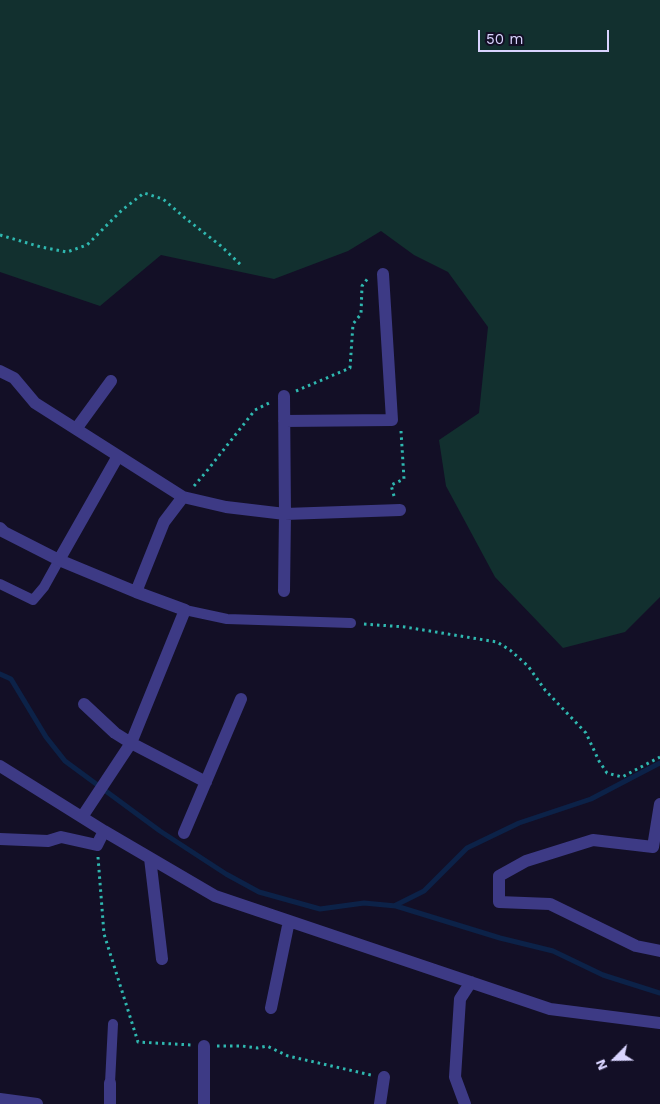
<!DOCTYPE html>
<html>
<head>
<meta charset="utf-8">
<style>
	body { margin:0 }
	#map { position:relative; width:660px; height:1104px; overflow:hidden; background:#130f26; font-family:"Work Sans",sans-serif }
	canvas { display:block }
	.north { position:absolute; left:590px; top:1034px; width:50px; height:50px; -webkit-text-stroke:4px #130f26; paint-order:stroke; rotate:247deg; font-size:14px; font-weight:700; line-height:20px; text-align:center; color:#d9d4ff }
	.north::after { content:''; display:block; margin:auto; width:18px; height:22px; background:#d9d4ff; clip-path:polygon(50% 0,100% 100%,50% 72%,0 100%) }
	.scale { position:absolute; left:478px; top:30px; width:131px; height:22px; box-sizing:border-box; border:2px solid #d9d4ff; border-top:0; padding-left:6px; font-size:15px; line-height:18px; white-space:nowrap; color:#d9d4ff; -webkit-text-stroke:4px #130f26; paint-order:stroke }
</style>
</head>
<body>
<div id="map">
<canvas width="660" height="1104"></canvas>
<div class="north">N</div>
<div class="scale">50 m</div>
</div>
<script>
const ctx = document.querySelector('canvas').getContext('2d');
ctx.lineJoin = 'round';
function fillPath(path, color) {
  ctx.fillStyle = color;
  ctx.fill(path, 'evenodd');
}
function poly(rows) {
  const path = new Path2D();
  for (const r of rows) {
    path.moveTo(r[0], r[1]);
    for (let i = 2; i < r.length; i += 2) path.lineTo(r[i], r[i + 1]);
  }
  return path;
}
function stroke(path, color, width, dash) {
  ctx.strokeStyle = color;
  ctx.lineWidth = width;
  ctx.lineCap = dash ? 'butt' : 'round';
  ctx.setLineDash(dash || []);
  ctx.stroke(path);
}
fillPath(poly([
	[0,0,660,0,660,597,625,632,563,648,495,577,446,486,439,440,479,413,488,327,448,272,414,255,381,231,348,251,274,279,161,255,100,306,0,272]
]), '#12302f');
stroke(poly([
	[0,674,11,679,46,737,65,761,160,831,226,874,259,892,320,909,364,903,396,906,500,938,553,951,603,975,660,993],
	[396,905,424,891,467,848,519,823,591,799,660,763]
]), '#0c2248', 5);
stroke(poly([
	[0,235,41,247,67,252,87,245,122,210,144,193,163,199,185,218,221,246,241,265],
	[296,391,350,368,353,324,361,314,362,286,368,278],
	[194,486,206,472,255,410,269,403],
	[394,496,391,485,404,479,401,431],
	[364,624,405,627,497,642,510,650,528,666,545,690,586,733,599,761,607,773,622,777,660,757],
	[98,857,104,934,138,1042,191,1045],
	[217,1046,242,1046,257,1048,267,1046,288,1056,371,1075]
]), '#2fb8b0', 3, [2.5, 4]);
stroke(poly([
	[0,584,33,600,44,587,59,560],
	[185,610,227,619,351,623],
	[110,1083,113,1024]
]), '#3d3a85', 10);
stroke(poly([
	[0,371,14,378,35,403,183,497,226,507,285,514,400,510],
	[284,421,392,420,383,274],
	[76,429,111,381],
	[0,528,4,532,59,560,136,592,185,610,131,743,82,817],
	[59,560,118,456],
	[284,591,285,514,284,396],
	[136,592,164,522,183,497],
	[84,704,115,733,131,743,206,782],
	[0,766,104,831,215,896,550,1009,660,1023],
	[660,804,653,847,593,840,526,861,499,876,499,902,550,904,636,946,660,951],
	[184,833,241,699],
	[0,839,48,841,61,837,97,845,104,831],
	[150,858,162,959],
	[271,1008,289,921],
	[0,1099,37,1104],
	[110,1104,110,1083],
	[204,1104,204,1046],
	[380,1104,384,1077],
	[465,1104,455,1077,460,999,471,982]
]), '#3d3a85', 12);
</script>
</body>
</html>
